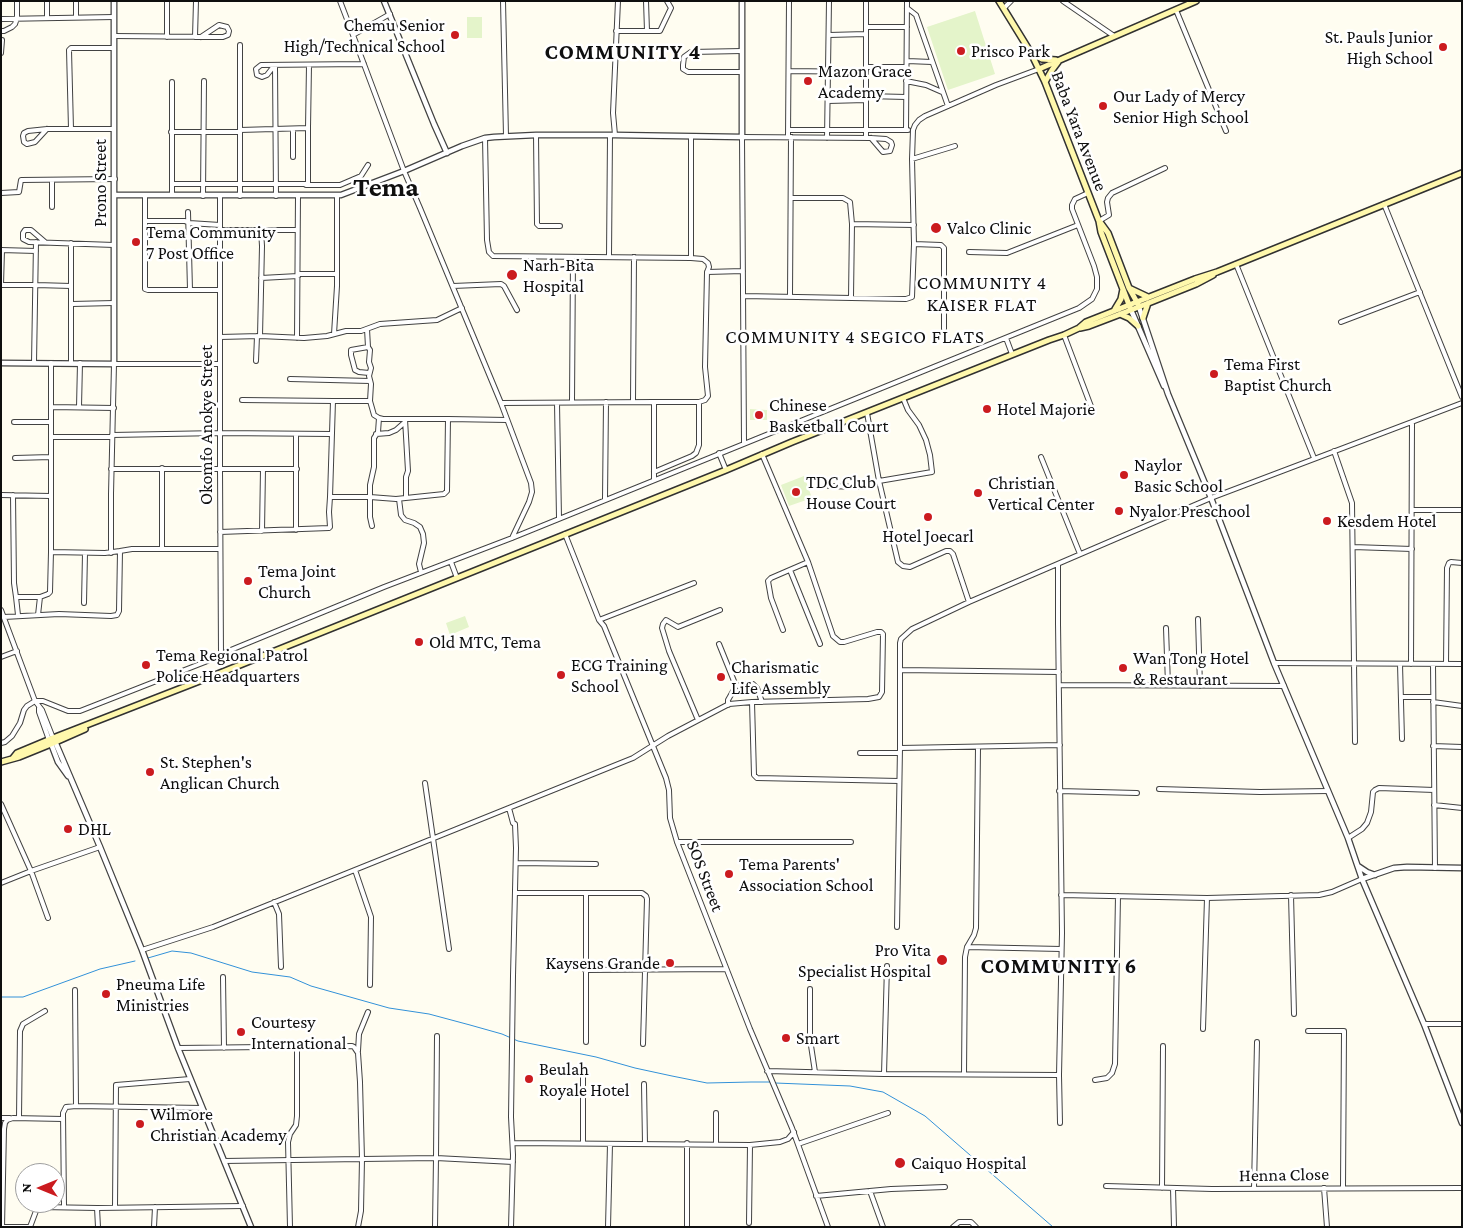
<!DOCTYPE html>
<html>
<head>
<meta charset="utf-8">
<style>
	body { margin:0 }
	#map { position:relative; width:1463px; height:1228px; overflow:hidden; background:#fffdf1; font-family:"Crimson Pro",serif }
	canvas { display:block }
	.frame { position:absolute; inset:0; border:2px solid #0f0f0f; pointer-events:none }
	.north { position:absolute; left:15px; top:1163px; width:50px; height:50px; box-sizing:border-box; background:#fff; border:1px solid #9f9f9f; border-radius:50%; rotate:270deg; font-size:14px; font-weight:700; line-height:20px; text-align:center; color:#0f0f0f }
	.north::after { content:''; display:block; margin:auto; width:18px; height:22px; background:#cb1b1f; clip-path:polygon(50% 0,100% 100%,50% 72%,0 100%) }
</style>
</head>
<body>
<div id="map">
<canvas width="1463" height="1228"></canvas>
<div class="frame"></div>
<div class="north">N</div>
</div>
<script>
const ctx = document.querySelector('canvas').getContext('2d');
ctx.lineJoin = 'round';
function fillPath(path, color) {
  ctx.fillStyle = color;
  ctx.fill(path, 'evenodd');
}
function poly(rows) {
  const path = new Path2D();
  for (const r of rows) {
    path.moveTo(r[0], r[1]);
    for (let i = 2; i < r.length; i += 2) path.lineTo(r[i], r[i + 1]);
  }
  return path;
}
function stroke(path, color, width, dash) {
  ctx.strokeStyle = color;
  ctx.lineWidth = width;
  ctx.lineCap = dash ? 'butt' : 'round';
  ctx.setLineDash(dash || []);
  ctx.stroke(path);
}
function label(font, color, halo, rows, align = 'center') {
  ctx.font = font + ' "Crimson Pro",serif';
  ctx.lineWidth = 5;
  ctx.setLineDash([]);
  ctx.textBaseline = 'middle';
  ctx.strokeStyle = halo;
  ctx.fillStyle = color;
  for (const [text, x, y, turn = 0] of rows) {
    ctx.save();
    ctx.translate(x, y);
    ctx.rotate((+turn || 0) * Math.PI / 180);
    ctx.textAlign = isNaN(turn) ? turn : align;
    if (halo) ctx.strokeText(text, 0, 0);
    ctx.fillText(text, 0, 0);
    ctx.restore();
  }
}
fillPath(poly([
	[975,11,995,74,948,90,927,27],
	[467,17,482,17,482,38,467,38],
	[750,409,767,410,767,420,750,420],
	[804,476,812,498,789,506,781,485],
	[465,616,469,627,450,635,446,623]
]), '#e4f4ca');
stroke(poly([
	[148,958,172,951,191,953,252,972,290,977,311,986,389,1008,429,1014,470,1025,502,1034,518,1041,596,1057,635,1068,672,1076,707,1083,751,1082,771,1082],
	[1,997,23,997,100,969,135,961],
	[775,1083,850,1086,883,1092,925,1116,1053,1227]
]), '#3291d8', 1);
const minor = poly([
	[47,1,47,18],
	[167,1,167,37],
	[340,1,353,35,404,171,420,208,501,403,531,483,532,492,529,502,512,538],
	[503,1,506,136],
	[646,1,647,31],
	[1063,1,1114,36],
	[907,8,916,15,948,106],
	[1004,8,1011,1],
	[1176,10,1226,131],
	[76,17,76,1],
	[1,19,114,17],
	[866,27,907,27],
	[1,31,4,31,12,27,15,24,17,18,17,1],
	[616,31,660,31,671,8,667,1],
	[353,35,390,14],
	[829,35,866,34],
	[114,36,223,37,228,35,229,31,227,27,219,25,201,37],
	[195,37,196,1],
	[240,45,240,196],
	[742,51,691,52,684,57,683,65,683,69,688,72,742,72],
	[1,53,2,40],
	[907,61,932,62],
	[274,66,267,75,262,77,257,75,256,69,261,65,364,64],
	[275,66,276,196],
	[866,67,906,67],
	[789,71,866,72],
	[906,81,926,85,942,92],
	[866,96,906,97],
	[828,101,866,100],
	[47,129,35,142,27,144,24,142,23,136,24,133,28,131,47,129,114,129],
	[71,129,69,50,71,48,114,48],
	[293,129,293,157],
	[240,130,308,128,309,65],
	[788,130,908,130],
	[906,130,907,1],
	[171,132,240,132],
	[536,135,537,224,539,226,560,226],
	[615,135,613,113,618,1],
	[691,136,691,258],
	[788,137,789,1],
	[485,138,487,240,489,252,493,256,691,258,703,259,708,263,709,267,707,272,705,367,708,396,705,400,699,402,654,402,654,479],
	[827,138,829,1],
	[866,138,866,1],
	[912,159,955,146],
	[52,180,52,207],
	[172,184,307,184,308,183,308,128],
	[306,185,340,185,361,176,368,165],
	[1,193,19,192,21,180,115,179],
	[145,195,145,289,148,290,220,290],
	[172,195,172,82],
	[203,196,204,81],
	[220,196,220,469,221,654],
	[791,198,843,198,850,202,852,224,851,297],
	[1384,204,1462,397],
	[188,212,190,290],
	[145,221,185,221,189,223,220,225],
	[1099,221,1109,215,1107,202,1108,198,1112,193,1165,168],
	[852,224,914,225],
	[219,230,297,230],
	[45,242,31,230,25,230,23,233,23,239,29,242,114,245],
	[71,243,71,363],
	[914,244,941,245,944,248,944,329],
	[1,250,36,251],
	[969,252,1007,253,1078,225],
	[609,257,610,135],
	[1236,264,1314,458],
	[707,272,743,271],
	[298,274,337,274],
	[261,278,298,276],
	[1,285,36,285,71,286],
	[1,285,2,250],
	[453,286,501,284,504,286,517,310],
	[743,296,906,299,912,297,914,244,912,159,913,130,915,125,919,120,925,116,948,106,996,85,1039,69],
	[790,296,791,137],
	[72,304,114,303],
	[1341,322,1420,292],
	[367,329,368,347,370,350,369,362,371,368,369,376,371,384,370,401,374,415,379,418,383,419,448,419],
	[334,334,337,286,337,196],
	[1064,335,1092,409],
	[260,336,262,246,261,230],
	[220,337,260,336,304,338,327,336,346,331,361,331,380,324,437,320,462,308],
	[297,338,298,195],
	[1006,338,1012,354],
	[368,347,351,350,351,355,355,370,359,372,369,373],
	[256,361,257,336],
	[34,363,36,242],
	[51,363,51,552,105,553,120,551],
	[290,379,370,381],
	[242,400,333,401],
	[370,401,333,401,330,497,370,497,396,499,444,494,447,491,448,419,507,420],
	[572,402,573,258],
	[633,402,634,257],
	[501,403,654,402],
	[557,403,559,518],
	[51,407,114,408],
	[79,407,80,363],
	[867,413,879,481,898,562,903,566,910,567,946,551,950,551,953,554,969,602],
	[405,419,408,471,406,477,406,498],
	[14,422,51,422],
	[296,434,296,530],
	[376,434,389,433,396,430,405,422],
	[112,435,220,433,331,434],
	[51,437,112,437],
	[744,443,742,137,871,138,886,139,891,142,892,145,890,151,883,152,871,138],
	[1334,451,1352,503,1355,742],
	[719,453,726,470],
	[1041,457,1080,554],
	[15,458,51,457],
	[162,468,162,549],
	[111,469,297,469],
	[654,472,692,456,696,453,699,445,699,402],
	[829,486,858,487,879,481,932,472,930,455,926,440,919,425,908,410,903,398],
	[1,495,50,496],
	[13,495,14,583,16,597],
	[399,499,401,515,405,520,414,523,420,527,423,534,424,543,419,564,421,572],
	[605,499,606,402],
	[1412,510,1462,510],
	[372,526,370,517,370,485,374,467,374,438,378,432,379,418],
	[262,531,263,469],
	[220,532,329,528,330,527,329,512,330,497],
	[565,534,599,620,604,626,666,778,669,790,670,818,677,842,750,1029,792,1128,828,1227],
	[1353,547,1412,549],
	[111,553,111,494,114,364,220,364],
	[451,562,457,578],
	[790,570,820,644],
	[84,603,85,553],
	[1,610,35,701,42,710,53,738],
	[18,615,16,597,40,597,48,594,50,592,51,552],
	[38,615,40,597],
	[4,617,59,614,111,616,117,615,119,611,120,551,132,549,220,549],
	[1198,619,1200,686],
	[599,620,694,583],
	[1166,628,1168,685],
	[783,630,771,598,768,581,771,578,808,562],
	[719,644,736,686,728,700,728,705],
	[1,657,17,651],
	[1274,663,1462,664],
	[1400,664,1402,739],
	[1411,664,1412,422],
	[1433,664,1435,868],
	[1446,664,1447,568,1449,563,1451,562,1462,563],
	[900,670,1059,672],
	[1059,685,1284,686],
	[736,686,747,684,753,684,757,688,762,702],
	[1401,697,1433,697],
	[752,702,868,699,879,697,882,692,883,634,881,632,877,632,844,642,840,642,833,636,808,562,762,454],
	[1433,702,1462,706],
	[39,708,39,712,49,740],
	[698,720,669,651,662,628,663,624,666,620,678,627,720,610],
	[1,743,5,742,12,736,20,723,24,710,27,706,35,701,43,701,68,711,80,711,205,662,221,654,384,587,512,538,1079,308,1092,299,1097,289,1097,277,1094,266,1072,209,1072,205,1075,199,1088,193],
	[1060,745,900,748,900,643,901,639,912,629,969,602,1211,498,1462,403],
	[1433,746,1462,747],
	[860,753,899,753],
	[425,783,449,949],
	[1159,789,1260,792,1328,791],
	[1059,791,1137,793],
	[1,804,31,871,48,918],
	[1434,805,1462,808],
	[509,808,513,823,515,824,516,848,513,976,511,1117,513,1155,511,1227],
	[1348,838,1362,829,1367,823,1371,812,1373,792,1375,790,1379,788,1434,790],
	[677,842,851,842],
	[516,863,596,864],
	[355,870,371,917,370,985],
	[1,883,31,871,100,847],
	[516,893,642,893,646,896,647,899,643,1044],
	[1061,895,1207,898,1319,895,1332,892,1362,879],
	[1291,895,1294,1014],
	[274,902,279,914,281,967],
	[897,927,900,748],
	[967,947,1061,949],
	[142,950,213,927,633,758,668,736,729,704,752,702,754,775,757,778,899,781],
	[585,970,726,969],
	[223,977,224,1048],
	[810,989,810,1039,815,1072],
	[1424,1024,1462,1024],
	[1203,1029,1207,898],
	[1308,1031,1344,1031,1343,1188],
	[586,1042,586,893],
	[178,1048,352,1046,354,1047,358,1053,360,1082,362,1159,224,1161],
	[358,1051,359,1034,368,1012],
	[767,1071,884,1074,1059,1075,1062,933,1058,623,1058,564],
	[884,1074,887,966],
	[964,1074,965,957,967,947,974,935,976,928,978,747],
	[1059,1075,1060,1123],
	[1095,1080,1107,1078,1112,1073,1115,1064,1118,896],
	[644,1084,645,1144],
	[76,1106,202,1108],
	[716,1113,716,1144],
	[1,1118,10,1118],
	[19,1118,20,1031,23,1024,45,1011],
	[513,1143,750,1145,780,1142,788,1139,794,1132],
	[583,1143,583,1074],
	[798,1144,888,1113],
	[1106,1186,1212,1189,1462,1188],
	[1162,1188,1163,1046],
	[1173,1188,1174,1227],
	[1254,1188,1257,1042],
	[1324,1188,1327,1227],
	[870,1191,883,1227],
	[816,1196,891,1189,945,1187],
	[64,1206,63,1113,66,1107,76,1106,75,990],
	[115,1207,116,1085,190,1079],
	[97,1208,98,1227],
	[749,1223,750,1145],
	[1,1227,30,1227],
	[2,1227,4,1129,5,1123,7,1120,13,1118,63,1119],
	[30,1227,36,1211,41,1207,97,1208,243,1206],
	[154,1227,155,1207],
	[290,1227,288,1142,290,1134,296,1125,297,1116,297,1047],
	[358,1227,361,1211,362,1159,436,1158,437,1036],
	[435,1227,436,1158,513,1162],
	[608,1227,610,1144],
	[687,1227,687,1143],
	[953,1227,959,1222,971,1222,976,1227]
]);
const tertiary = poly([
	[384,1,434,124,447,153],
	[115,195,341,195,404,171,462,146,485,138,494,137,536,135,615,135,742,137,742,1],
	[1139,307,1168,394,1211,498,1274,663,1348,838,1362,879,1424,1024,1462,1123],
	[1131,310,1164,386],
	[1,363,114,364,114,1],
	[54,739,100,847,142,950,178,1048,251,1227],
	[50,741,58,762,68,776],
	[1358,866,1367,872,1375,875],
	[1362,879,1394,868,1407,867,1462,868]
]);
const secondary = poly([
	[999,1,1031,53,1045,82,1099,221,1101,232,1131,310],
	[1031,53,1042,59,1056,60],
	[1039,69,1196,1],
	[1045,82,1052,70,1058,62],
	[1100,222,1108,233,1129,288,1138,304],
	[1129,288,1148,297],
	[1115,309,1121,299,1123,289],
	[1120,314,1129,318,1138,326],
	[1143,318,1148,303],
	[1080,328,1089,326,1131,310,1196,284,1213,275],
	[13,758,17,753,53,738,215,675,726,470,792,442,1049,340,1064,335,1079,328,1086,322,1195,279,1217,272,1462,173],
	[1,762,19,757,51,744,85,729]
]);
stroke(minor, '#424242', 6);
stroke(tertiary, '#424242', 7);
stroke(secondary, '#313131', 8);
stroke(minor, '#fff', 4);
stroke(tertiary, '#fff', 4.5);
stroke(secondary, '#fff8ac', 5);
for (const [x, y, r, color] of [
	[455,35,5,"#cb1b1f"],
	[1443,47,5,"#cb1b1f"],
	[961,51,5,"#cb1b1f"],
	[808,81,5,"#cb1b1f"],
	[1103,106,5,"#cb1b1f"],
	[936,228,6,"#cb1b1f"],
	[136,242,5,"#cb1b1f"],
	[512,275,6,"#cb1b1f"],
	[1214,374,5,"#cb1b1f"],
	[987,409,5,"#cb1b1f"],
	[759,415,5,"#cb1b1f"],
	[1124,475,5,"#cb1b1f"],
	[796,492,5,"#cb1b1f"],
	[978,493,5,"#cb1b1f"],
	[1119,511,5,"#cb1b1f"],
	[928,517,5,"#cb1b1f"],
	[1327,521,5,"#cb1b1f"],
	[248,581,5,"#cb1b1f"],
	[419,642,5,"#cb1b1f"],
	[146,665,5,"#cb1b1f"],
	[1123,668,5,"#cb1b1f"],
	[561,675,5,"#cb1b1f"],
	[721,677,5,"#cb1b1f"],
	[150,772,5,"#cb1b1f"],
	[68,829,5,"#cb1b1f"],
	[729,874,5,"#cb1b1f"],
	[942,960,6,"#cb1b1f"],
	[670,963,5,"#cb1b1f"],
	[106,994,5,"#cb1b1f"],
	[241,1032,5,"#cb1b1f"],
	[786,1038,5,"#cb1b1f"],
	[529,1079,5,"#cb1b1f"],
	[140,1124,5,"#cb1b1f"],
	[900,1163,6,"#cb1b1f"]
]) {
  const dot = new Path2D();
  dot.arc(x, y, r, 0, 2 * Math.PI);
  ctx.fillStyle = color;
  ctx.fill(dot);
  stroke(dot, '#fff', 2);
}
label('18px', '#0f0f0f', '#fff', [
	["Chemu Senior",445,25,"right"],
	["High/Technical School",445,46,"right"],
	["St. Pauls Junior",1433,37,"right"],
	["High School",1433,58,"right"],
	["Prisco Park",971,51],
	["Mazon Grace",818,71],
	["Academy",818,92],
	["Our Lady of Mercy",1113,96],
	["Senior High School",1113,117],
	["Valco Clinic",947,228],
	["Tema Community",146,232],
	["7 Post Office",146,253],
	["Narh-Bita",523,265],
	["Hospital",523,286],
	["Tema First",1224,364],
	["Baptist Church",1224,385],
	["Chinese",769,405],
	["Basketball Court",769,426],
	["Hotel Majorie",997,409],
	["Naylor",1134,465],
	["Basic School",1134,486],
	["TDC Club",806,482],
	["House Court",806,503],
	["Christian",988,483],
	["Vertical Center",988,504],
	["Nyalor Preschool",1129,511],
	["Kesdem Hotel",1337,521],
	["Hotel Joecarl",928,536,"center"],
	["Tema Joint",258,571],
	["Church",258,592],
	["Old MTC, Tema",429,642],
	["Tema Regional Patrol",156,655],
	["Police Headquarters",156,676],
	["Wan Tong Hotel",1133,658],
	["& Restaurant",1133,679],
	["ECG Training",571,665],
	["School",571,686],
	["Charismatic",731,667],
	["Life Assembly",731,688],
	["St. Stephen's",160,762],
	["Anglican Church",160,783],
	["DHL",78,829],
	["Tema Parents'",739,864],
	["Association School",739,885],
	["Pro Vita",931,950,"right"],
	["Specialist Hospital",931,971,"right"],
	["Kaysens Grande",660,963,"right"],
	["Pneuma Life",116,984],
	["Ministries",116,1005],
	["Courtesy",251,1022],
	["International",251,1043],
	["Smart",796,1038],
	["Beulah",539,1069],
	["Royale Hotel",539,1090],
	["Wilmore",150,1114],
	["Christian Academy",150,1135],
	["Caiquo Hospital",911,1163]
], 'left');
label('18px', '#0f0f0f', '#fff', [
	["Baba Yara Avenue",1079,131,69],
	["Prono Street",100,183,-90],
	["Okomfo Anokye Street",206,425,-90],
	["SOS Street",705,876,69],
	["Henna Close",1284,1175,-1]
]);
ctx.letterSpacing = '1px';
label('19px', '#0f0f0f', '#fff', [
	["COMMUNITY 4",982,283],
	["KAISER FLAT",982,305],
	["COMMUNITY 4 SEGICO FLATS",855,337]
]);
ctx.letterSpacing = '0px';
ctx.letterSpacing = '1px';
label('bold 22px', '#0f0f0f', '#fff', [
	["COMMUNITY 4",623,52],
	["COMMUNITY 6",1059,966]
]);
ctx.letterSpacing = '0px';
label('bold 28px', '#0f0f0f', '#fff', [
	["Tema",386,187]
]);
</script>
</body>
</html>
